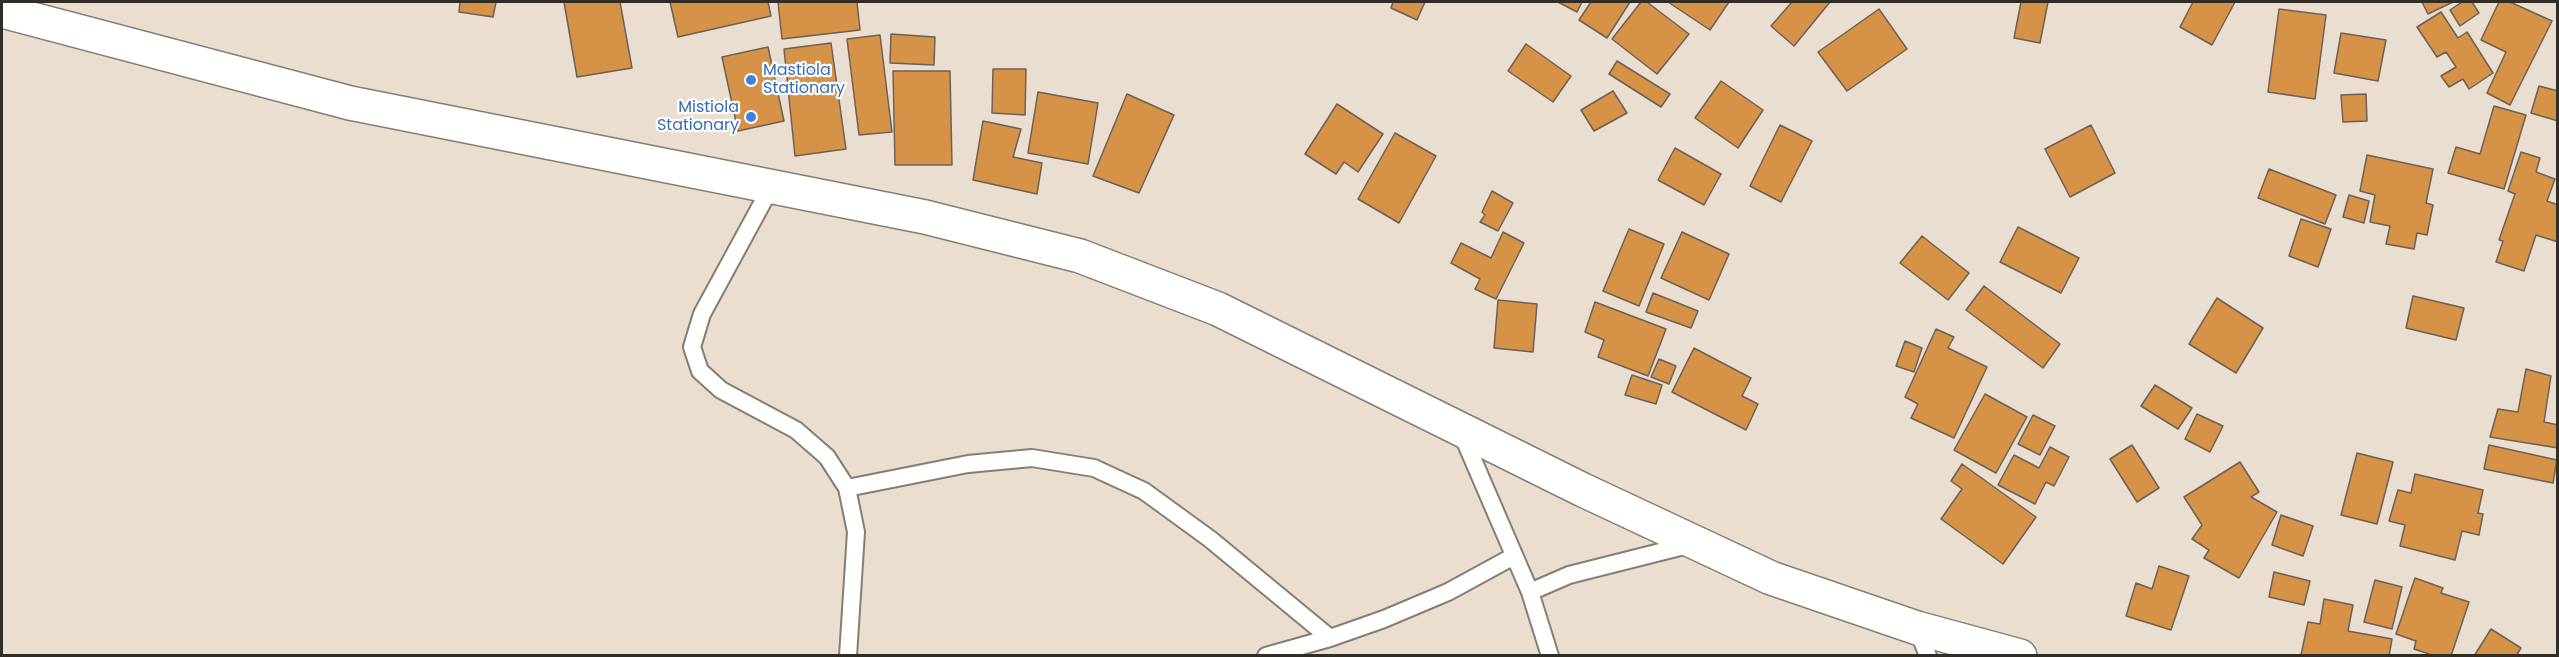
<!DOCTYPE html>
<html>
<head>
<meta charset="utf-8">
<style>
	body { margin:0 }
	#map { position:relative; width:2559px; height:657px; overflow:hidden; background:#e9ded0; font-family:Poppins,sans-serif }
	canvas { display:block }
	.frame { position:absolute; inset:0; border:3px solid #312d27; pointer-events:none }
</style>
</head>
<body>
<div id="map">
<canvas width="2559" height="657"></canvas>
<div class="frame"></div>
</div>
<script>
const ctx = document.querySelector('canvas').getContext('2d');
ctx.lineJoin = 'round';
function fillPath(path, color) {
  ctx.fillStyle = color;
  ctx.fill(path, 'evenodd');
}
function poly(rows) {
  const path = new Path2D();
  for (const r of rows) {
    path.moveTo(r[0], r[1]);
    for (let i = 2; i < r.length; i += 2) path.lineTo(r[i], r[i + 1]);
  }
  return path;
}
function stroke(path, color, width, dash) {
  ctx.strokeStyle = color;
  ctx.lineWidth = width;
  ctx.lineCap = dash ? 'butt' : 'round';
  ctx.setLineDash(dash || []);
  ctx.stroke(path);
}
function label(font, color, halo, rows, align = 'center') {
  ctx.font = font + ' Poppins,sans-serif';
  ctx.lineWidth = 4.5;
  ctx.setLineDash([]);
  ctx.textBaseline = 'middle';
  ctx.strokeStyle = halo;
  ctx.fillStyle = color;
  for (const [text, x, y, turn = 0] of rows) {
    ctx.save();
    ctx.translate(x, y);
    ctx.rotate((+turn || 0) * Math.PI / 180);
    ctx.textAlign = isNaN(turn) ? turn : align;
    if (halo) ctx.strokeText(text, 0, 0);
    ctx.fillText(text, 0, 0);
    ctx.restore();
  }
}
const building = poly([
	[460,2,496,2,493,17,459,12,460,2],
	[564,2,620,2,632,68,577,77,564,2],
	[670,2,768,2,771,16,678,37,670,2],
	[778,2,857,2,860,30,782,39,778,2],
	[1393,2,1425,2,1417,20,1391,8,1393,2],
	[1558,2,1582,2,1577,12,1558,2],
	[1591,2,1630,2,1607,38,1579,20,1591,2],
	[1641,2,1647,2,1689,34,1657,74,1612,39,1641,2],
	[1668,2,1729,2,1710,30,1668,2],
	[1792,2,1830,2,1794,46,1771,26,1792,2],
	[2021,2,2048,2,2040,43,2014,38,2021,2],
	[2193,2,2235,2,2212,45,2180,27,2193,2],
	[2422,2,2453,2,2428,14,2422,2],
	[2462,2,2472,2,2479,13,2460,26,2450,10,2462,2],
	[2499,2,2510,2,2552,21,2510,105,2487,93,2506,52,2481,40,2499,2],
	[1879,9,1907,49,1847,91,1818,52,1879,9],
	[2279,9,2326,15,2315,99,2268,92,2279,9],
	[2441,12,2458,38,2467,32,2493,73,2469,89,2463,79,2449,87,2441,76,2456,67,2446,52,2437,57,2417,27,2441,12],
	[2341,33,2386,40,2378,81,2334,73,2341,33],
	[891,34,935,37,934,65,890,63,891,34],
	[880,35,892,132,859,135,847,39,880,35],
	[831,43,846,149,795,156,784,49,831,43],
	[1526,44,1571,76,1553,102,1508,71,1526,44],
	[768,47,784,121,738,131,722,57,768,47],
	[1617,61,1670,94,1661,107,1609,74,1617,61],
	[993,69,1026,69,1025,115,992,113,993,69],
	[893,71,950,71,952,165,895,165,893,71],
	[1721,81,1763,110,1738,148,1695,118,1721,81],
	[2539,86,2558,91,2558,121,2531,113,2539,86],
	[1613,91,1627,113,1594,131,1581,110,1613,91],
	[1038,92,1098,103,1088,164,1028,153,1038,92],
	[1127,94,1174,115,1139,193,1093,176,1127,94],
	[2366,94,2367,121,2343,122,2341,95,2366,94],
	[1337,104,1383,134,1358,172,1344,162,1336,174,1305,154,1337,104],
	[2494,106,2526,115,2504,189,2448,173,2456,147,2480,154,2494,106],
	[983,121,1021,129,1013,157,1042,163,1037,194,973,180,983,121],
	[1780,125,1812,141,1781,202,1750,186,1780,125],
	[2091,125,2115,173,2070,197,2045,149,2091,125],
	[1395,133,1436,156,1399,223,1358,199,1395,133],
	[1675,148,1721,174,1704,205,1658,180,1675,148],
	[2521,152,2540,158,2536,172,2555,179,2547,201,2558,205,2558,242,2536,235,2524,271,2496,262,2503,241,2499,240,2515,194,2508,191,2521,152],
	[2367,155,2433,169,2426,203,2433,205,2427,235,2417,233,2414,249,2386,244,2390,226,2370,222,2375,195,2360,191,2367,155],
	[2269,169,2336,195,2325,224,2258,198,2269,169],
	[1492,191,1513,203,1498,231,1480,222,1485,215,1482,212,1492,191],
	[2349,195,2369,201,2364,223,2343,217,2349,195],
	[2301,219,2331,229,2318,267,2289,256,2301,219],
	[2018,227,2079,258,2061,293,2000,262,2018,227],
	[1629,229,1664,244,1639,306,1603,291,1629,229],
	[1503,232,1524,243,1496,299,1475,289,1480,279,1451,263,1461,243,1491,258,1503,232],
	[1682,232,1729,254,1709,300,1661,278,1682,232],
	[1922,236,1969,273,1948,300,1900,263,1922,236],
	[1984,286,2060,344,2043,368,1966,310,1984,286],
	[1653,293,1698,311,1691,328,1646,312,1653,293],
	[2413,296,2464,308,2456,340,2406,328,2413,296],
	[2217,298,2263,328,2236,373,2189,344,2217,298],
	[1498,300,1537,304,1533,352,1494,348,1498,300],
	[1595,302,1666,329,1648,376,1598,357,1604,340,1585,332,1595,302],
	[1936,329,1954,337,1948,348,1987,367,1954,438,1911,418,1918,404,1905,397,1936,329],
	[1905,341,1922,348,1914,372,1896,366,1905,341],
	[1694,348,1751,378,1742,396,1758,404,1746,430,1672,392,1694,348],
	[1659,359,1676,366,1669,384,1651,377,1659,359],
	[2526,369,2551,376,2544,422,2558,425,2558,448,2490,437,2498,409,2518,412,2526,369],
	[1632,375,1662,385,1656,404,1625,395,1632,375],
	[2155,385,2192,408,2178,429,2141,406,2155,385],
	[1985,394,2027,417,1996,473,1954,450,1985,394],
	[2197,414,2223,426,2210,452,2185,439,2197,414],
	[2033,415,2055,426,2040,455,2018,444,2033,415],
	[2132,445,2159,488,2137,502,2110,459,2132,445],
	[2489,445,2557,460,2553,483,2484,469,2489,445],
	[2050,447,2069,457,2054,486,2046,482,2035,504,1998,485,2014,455,2039,468,2050,447],
	[2357,453,2393,462,2377,524,2341,515,2357,453],
	[2240,462,2259,492,2251,497,2277,512,2239,578,2204,558,2209,550,2192,539,2202,525,2184,497,2240,462],
	[1962,464,2036,517,2003,564,1941,519,1962,489,1951,481,1962,464],
	[2415,474,2483,490,2478,513,2483,514,2479,535,2462,531,2455,560,2400,546,2405,525,2389,521,2398,490,2411,493,2415,474],
	[2281,515,2313,526,2303,556,2272,545,2281,515],
	[2159,566,2189,576,2171,630,2126,616,2136,583,2152,589,2159,566],
	[2274,572,2310,581,2304,605,2269,597,2274,572],
	[2415,578,2443,588,2441,593,2469,602,2451,656,2435,656,2414,649,2416,641,2396,634,2415,578],
	[2375,580,2402,587,2392,629,2364,622,2375,580],
	[2324,599,2353,605,2348,631,2392,639,2389,656,2301,655,2308,622,2320,624,2324,599],
	[2491,629,2521,648,2516,656,2474,656,2491,629]
]);
fillPath(building, '#d69247');
stroke(building, '#6d6156', 1.5);
const service = poly([
	[771,187,702,314,692,347,700,371,721,390,796,430,827,457,847,488,856,532,848,656],
	[1461,432,1530,592,1550,656],
	[847,488,968,464,1032,458,1094,468,1144,491,1210,539,1330,638],
	[1530,592,1569,575,1692,544],
	[1917,628,1928,656],
	[1266,656,1330,638,1384,619,1448,592,1514,556]
]);
const minor = poly([
	[2,11,350,103,925,217,1080,256,1218,309,1583,490,1771,578,1917,628,2020,656]
]);
stroke(service, '#877e71', 20);
stroke(minor, '#877e71', 36);
stroke(service, '#fff', 16);
stroke(minor, '#fff', 33);
for (const [x, y, r, color] of [
	[751,80,6,"#3f7fe0"],
	[751,117,6,"#3f7fe0"]
]) {
  const dot = new Path2D();
  dot.arc(x, y, r, 0, 2 * Math.PI);
  ctx.fillStyle = color;
  ctx.fill(dot);
  stroke(dot, '#fff', 2);
}
label('16px', '#366cbe', '#fff', [
	["Mastiola",763,71],
	["Stationary",763,89],
	["Mistiola",739,108,"right"],
	["Stationary",739,126,"right"]
], 'left');
</script>
</body>
</html>
